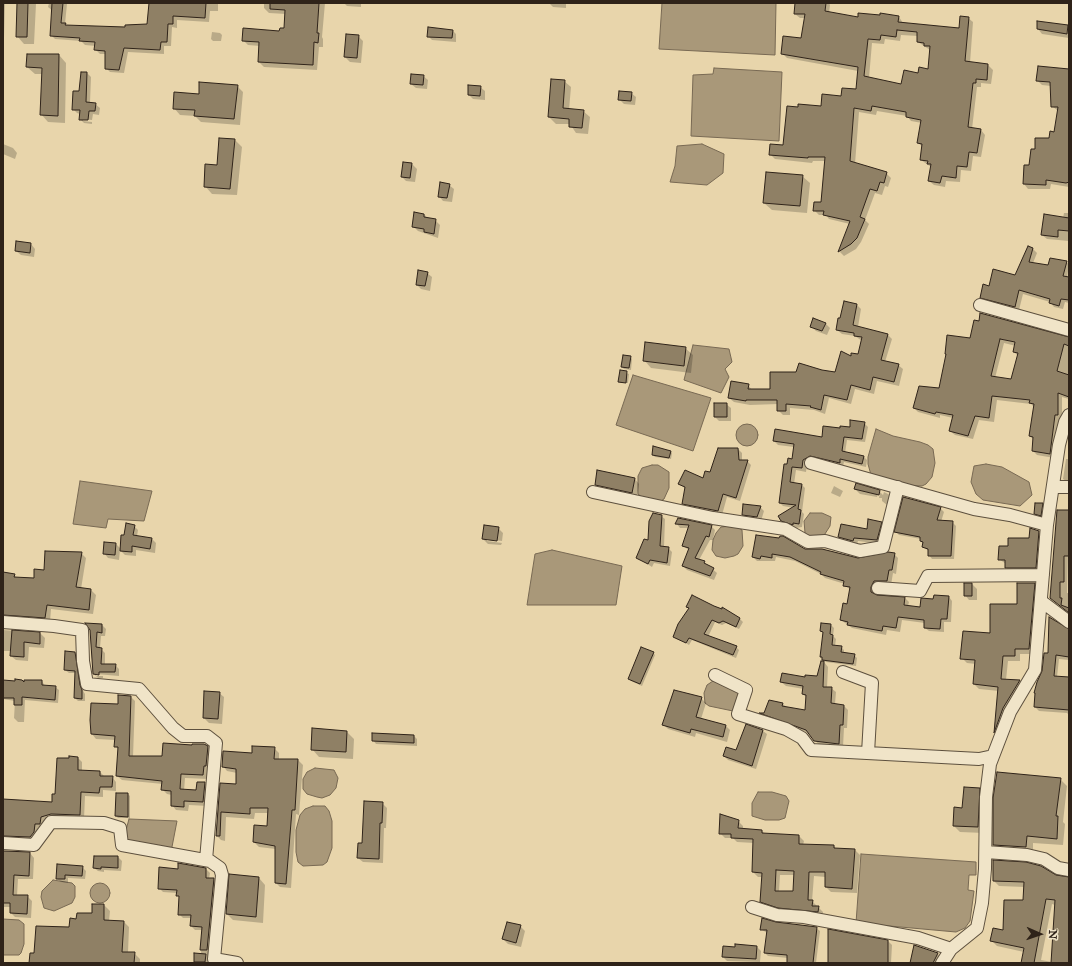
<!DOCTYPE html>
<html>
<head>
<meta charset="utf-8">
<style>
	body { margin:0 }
	#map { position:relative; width:1072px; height:966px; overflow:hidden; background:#e8d5ab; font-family:"IM FELL Great Primer",serif }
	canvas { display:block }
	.frame { position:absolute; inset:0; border:4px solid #2f2319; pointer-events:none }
	.north { position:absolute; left:1020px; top:914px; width:40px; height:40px; -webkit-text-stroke:3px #f0e4c8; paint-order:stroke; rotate:92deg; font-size:11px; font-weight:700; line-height:16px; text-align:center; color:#2f2319 }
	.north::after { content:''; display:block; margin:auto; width:14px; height:18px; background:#2f2319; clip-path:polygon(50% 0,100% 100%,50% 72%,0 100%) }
</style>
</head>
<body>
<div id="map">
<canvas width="1072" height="966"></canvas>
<div class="frame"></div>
<div class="north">N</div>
</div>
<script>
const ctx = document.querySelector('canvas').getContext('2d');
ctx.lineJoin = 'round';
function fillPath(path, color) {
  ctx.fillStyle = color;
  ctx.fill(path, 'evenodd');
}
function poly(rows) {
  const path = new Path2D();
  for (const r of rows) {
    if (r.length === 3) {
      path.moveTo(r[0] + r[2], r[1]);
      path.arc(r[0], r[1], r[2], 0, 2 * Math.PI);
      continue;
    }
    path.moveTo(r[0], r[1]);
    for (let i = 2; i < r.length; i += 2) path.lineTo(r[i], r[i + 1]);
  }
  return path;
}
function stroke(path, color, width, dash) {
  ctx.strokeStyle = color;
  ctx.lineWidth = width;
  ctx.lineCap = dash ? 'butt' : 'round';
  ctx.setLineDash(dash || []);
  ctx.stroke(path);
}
const water = poly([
	[662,3,776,3,775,55,659,49,662,3],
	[714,68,782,72,779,141,691,136,693,75,713,74,714,68],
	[702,144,724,154,723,173,707,185,670,182,675,166,677,146,702,144],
	[693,345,729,349,732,362,725,369,729,377,721,393,684,380,693,345],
	[633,375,711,398,693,451,616,425,633,375],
	[747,435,11],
	[876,429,893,436,920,442,928,445,933,449,935,463,932,477,926,484,922,486,901,485,871,475,868,464,868,457,876,429],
	[986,464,1002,467,1029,482,1032,495,1020,506,983,500,976,494,971,482,974,466,986,464],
	[652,465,658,465,669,472,669,488,664,499,659,502,643,498,638,494,638,476,642,468,652,465],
	[80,481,152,491,144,521,108,519,106,528,73,524,80,481],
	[810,513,822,513,831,517,830,526,823,537,808,537,805,533,804,521,810,513],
	[731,526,737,527,742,530,743,546,738,554,734,556,725,558,716,556,712,550,713,540,716,533,721,527,731,526],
	[552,550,622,566,616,605,527,605,535,554,552,550],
	[713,681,738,691,739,697,733,711,709,706,705,703,704,693,707,685,713,681],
	[315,768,334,770,338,778,336,788,330,795,322,798,317,797,307,794,303,789,303,779,307,772,315,768],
	[758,792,772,792,786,796,789,801,785,818,779,820,765,820,752,816,752,803,758,792],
	[313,806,325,806,329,811,332,821,332,848,327,862,323,865,303,866,298,862,296,852,296,830,300,815,305,809,313,806],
	[129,819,177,821,171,852,127,843,125,834,129,819],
	[861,854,976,862,976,875,969,875,968,890,974,891,970,921,965,928,956,932,856,923,861,854],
	[53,880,72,883,75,886,75,897,72,903,54,911,44,908,41,897,42,891,53,880],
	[100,893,10],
	[3,919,19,920,24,924,24,944,21,953,19,955,3,955,3,919]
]);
fillPath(water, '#a99879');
stroke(water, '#786953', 1);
fillPath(poly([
	[3,3,5,3,4,38,3,38],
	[18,3,36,4,34,44,24,44,17,36],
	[49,3,67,4,65,24,67,26,126,28,148,25,151,3,218,3,218,11,210,11,209,22,177,20,177,28,172,27,171,46,164,46,164,54,128,52,124,73,110,72,106,68,106,54,100,54,96,50,96,46,85,45,81,41,55,39,51,35,53,11,48,7],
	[264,3,325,3,322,37,323,39,323,47,319,47,317,70,264,67,259,62,260,46,248,45,243,40,280,32,285,29,286,14,269,13,264,8],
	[344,3,361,3,361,7,347,6],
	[549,3,566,3,566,8,553,7],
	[796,3,829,3,830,5,829,13,859,18,899,17,903,23,960,29,968,18,973,22,970,63,988,65,993,70,991,84,981,83,981,87,977,87,972,129,981,130,985,135,981,157,973,156,971,171,961,170,960,182,946,181,945,187,934,185,929,181,931,167,921,160,923,147,918,143,922,123,911,121,907,116,877,111,876,115,859,112,855,164,886,173,891,178,888,187,885,186,882,195,875,193,865,220,869,224,861,242,856,249,844,256,839,251,850,224,829,219,826,215,819,215,814,210,821,204,825,161,813,161,812,163,775,159,770,154,784,146,799,108,822,107,857,90,858,71,787,58,782,53,802,39,805,18,800,18,795,14],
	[901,35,918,36,918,42,930,50,929,70,919,74,902,85,869,78,872,43,884,44,885,39,900,41],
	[1067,26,1069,38,1042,34,1038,29],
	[452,30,456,34,456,42,432,40,428,36],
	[212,32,220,33,222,35,221,41,213,41,211,39],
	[358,36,363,41,361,63,350,62,345,57],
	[59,55,66,63,65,123,48,122,41,114,42,74,35,74,27,67],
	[1039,67,1069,86,1069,187,1051,184,1050,189,1028,189,1024,184,1025,166,1030,166,1036,150,1055,133,1058,111,1052,106,1051,86,1042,85,1037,80],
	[82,73,87,73,91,77,90,103,95,104,100,108,99,115,93,114,92,120,83,119,83,121,92,122,92,124,84,123,80,119,80,114,77,113,73,109,80,92],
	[423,76,428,80,427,89,416,88,411,84],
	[564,81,571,87,569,110,583,111,590,117,588,134,576,133,570,124,556,124,549,117],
	[237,86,243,92,240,125,201,122,195,116,180,115,174,108],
	[480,87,485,91,485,100,473,99,469,95],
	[631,93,636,97,635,105,624,104,619,99],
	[220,139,235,140,242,147,237,195,212,194,205,186,218,166],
	[3,144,13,148,17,153,15,159,3,154],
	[403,163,412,164,417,169,415,182,406,181,402,177],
	[802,176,810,183,807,213,772,210,764,203],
	[449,185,454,189,452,202,443,201,439,196],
	[1064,213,1069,213,1069,241,1047,239,1042,235,1063,218],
	[424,214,428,219,435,220,440,225,438,238,418,231,413,226],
	[31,244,35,249,34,257,21,255,16,251],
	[1033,249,1037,253,1033,263,1049,266,1066,262,1069,264,1066,285,1069,294,1069,303,1065,302,1063,309,1054,307,1050,302,1023,294,1019,310,985,301,981,297,990,287,1016,276],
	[427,273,432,277,430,291,421,289,417,285],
	[857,305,861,309,858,327,887,334,892,339,885,362,898,365,903,369,899,386,877,381,874,394,855,389,851,404,829,398,825,414,814,410,790,408,790,415,783,415,778,410,778,404,750,405,734,402,729,398,748,385,752,390,771,390,821,371,836,373,851,357,858,355,862,341,855,336,842,334,837,330,841,319],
	[974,321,1069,338,1069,399,1062,397,1062,419,1059,419,1054,458,1037,455,1033,451,1034,440,1030,436,1034,407,1031,404,997,400,994,422,979,420,973,439,955,435,950,431,953,418,940,415,940,418,918,412,914,408,940,389,971,340],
	[1004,343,1016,346,1014,352,1018,356,1012,380,995,378],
	[825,323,830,328,827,335,816,331,811,326],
	[685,348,693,355,691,373,651,368,644,360],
	[630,357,632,359,631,370,624,369,622,367],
	[621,371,629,374,628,383,619,382],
	[726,404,731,408,731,421,719,421,715,417],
	[864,423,868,427,865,442,847,440,845,453,864,457,867,460,866,467,844,462,843,466,807,464,806,472,796,470,794,484,802,485,805,488,802,512,804,514,802,527,796,528,786,524,782,520,794,508,783,506,780,503,788,465,793,460,794,447,778,445,774,441,822,438,841,429],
	[654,447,670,451,672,453,671,459,655,457,653,455],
	[738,449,742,453,742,461,747,461,751,465,740,501,727,497,722,515,688,507,684,503,686,489,679,484,704,480],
	[1066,459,1069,459,1069,483,1063,479],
	[635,479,639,484,637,497,601,489,596,484],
	[834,486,843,491,840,497,831,493],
	[855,489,879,491,883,495,884,492,888,494,893,498,891,506,887,505,882,501,882,498,879,498,880,493,878,493,877,497,860,494],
	[760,507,764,511,761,521,747,519,743,514],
	[940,508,944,512,941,522,952,522,956,526,954,559,932,559,929,555,929,551,923,547,921,539,899,535,896,532],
	[1041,511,1046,516,1045,520,1040,518,1035,513],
	[1069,514,1067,593,1069,593,1069,613,1051,598],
	[661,516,665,519,664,547,668,548,672,552,670,566,654,563,652,567,638,558,649,542],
	[881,523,885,527,881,544,858,541,857,545,844,541,839,537,868,530],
	[677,524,711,526,715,530,713,540,710,540,699,560,704,562,717,573,714,580,687,570,683,566,689,550,683,546,689,528,680,528],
	[134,526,138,530,137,536,152,539,156,543,155,553,136,550,136,556,125,555,120,550,119,560,108,558,104,553,116,544,121,549,125,536],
	[498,528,503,533,502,541,487,539,487,541,502,543,501,545,488,544,483,539],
	[1038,532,1044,537,1041,572,1011,573,1006,567,1006,564,999,559,1009,547,1030,539],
	[757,536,804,550,858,559,894,554,898,558,896,574,893,573,891,585,874,591,875,595,905,598,909,602,908,606,921,608,934,600,949,597,952,601,951,622,944,622,944,632,929,631,925,628,925,623,902,620,900,632,887,630,886,635,852,628,841,620,848,605,851,590,844,585,845,584,825,578,821,574,795,561,776,557,775,561,757,561,753,557],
	[81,553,86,558,81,589,91,590,96,595,93,614,51,609,50,622,3,621,3,573,14,575,17,578,34,579,45,571],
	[972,584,977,589,977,600,969,600,965,595],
	[1034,584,1040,589,1034,654,1020,654,1020,661,1008,661,1006,680,1020,681,1025,686,999,737,995,733,999,691,979,689,974,684,976,664,967,663,962,658,991,634,1018,605],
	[690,608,740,619,743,622,739,629,726,623,722,625,715,622,708,637,736,647,739,650,736,658,692,640,689,645,674,636],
	[102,625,106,629,105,636,101,636,100,648,105,653,105,665,115,665,119,669,119,676,96,674,96,676,103,676,103,678,98,678,94,674,90,629],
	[831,625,834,628,833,636,836,639,835,646,841,647,844,650,844,653,854,655,857,658,856,666,826,662,821,657,823,633,822,631],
	[3,630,40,633,45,638,44,648,29,647,28,661,16,660,11,656,12,651,3,651],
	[1069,630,1069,660,1059,659,1057,677,1069,678,1069,715,1067,713,1039,711,1035,707,1036,695,1035,693,1037,682,1049,654],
	[75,653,78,656,82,689,85,694,85,701,78,701,75,698,76,673,69,673,65,670],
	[653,653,655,655,642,686,631,681,629,679],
	[824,662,828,667,827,688,831,688,836,692,835,704,844,706,848,710,847,728,844,728,843,747,819,745,809,733,765,717,762,714,783,704,787,708,806,712,807,698,803,694,804,689,786,686,781,682,818,678],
	[3,681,42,681,45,686,55,687,59,690,58,703,25,700,24,722,18,722,14,718,15,701,3,699],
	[219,693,224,697,222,724,209,723,204,718],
	[131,697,135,701,133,757,163,757,208,747,212,752,208,779,185,778,184,791,197,791,205,783,209,788,208,806,189,805,188,811,176,810,172,805,172,795,167,794,163,790,163,784,122,780,117,776,119,750,115,746,115,740,96,739,92,734,119,705],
	[701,698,706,703,701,719,726,726,730,730,727,742,696,733,695,737,668,729,664,725],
	[746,726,763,731,767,734,756,769,728,760,724,756,736,751],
	[313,729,347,732,354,739,353,759,319,757,312,749],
	[414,736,417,739,417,746,376,744,373,740],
	[274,748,279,753,279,760,298,760,303,765,299,815,296,814,291,888,280,887,276,883,276,849,259,847,254,842,268,827,269,813,255,813,254,819,226,817,225,841,221,840,217,836,221,784,237,785,237,773,227,771,223,766],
	[78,758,82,762,82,771,100,772,104,776,112,777,116,782,116,791,103,790,103,797,85,796,84,819,55,818,45,821,44,828,38,827,38,837,35,841,3,842,3,817,53,803],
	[1060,779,1067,786,1063,822,1065,824,1063,845,1033,843,1033,854,1001,851,994,845],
	[979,789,986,795,984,833,960,832,954,826,963,809],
	[128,794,130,796,130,818,118,818,116,816],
	[382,803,387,808,386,828,384,828,383,863,363,862,358,858],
	[738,821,743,826,743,829,762,831,765,834,799,836,804,841,803,845,834,846,836,849,855,850,860,855,857,893,831,892,826,887,826,877,814,876,812,901,823,912,823,916,784,912,766,906,761,901,763,877,758,877,753,872,754,843,737,842,733,838,725,838,720,833],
	[780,875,795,875,794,892,779,892],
	[3,852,30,853,34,858,33,879,18,879,17,896,27,896,32,901,31,918,15,917,11,913,11,907,3,907],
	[118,857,122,861,121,871,104,870,104,872,98,871,94,868],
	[58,865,82,867,86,871,85,879,68,878,68,883,61,882,57,879],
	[206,869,210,873,209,879,214,879,218,883,211,963,196,963,195,961,201,954,202,930,195,930,191,926,192,918,183,918,179,914,180,898,177,893,163,892,159,888,179,870],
	[1056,876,1069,878,1069,963,1022,963,1024,952,997,946,992,941,1003,931,1024,901,1025,887,999,886,994,881],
	[1052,904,1055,905,1052,962,1041,960],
	[259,878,265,885,263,923,233,920,227,914],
	[93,905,104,905,110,911,109,921,124,922,129,927,128,953,134,953,140,959,140,963,30,963,35,954,70,928,77,920,93,914],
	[776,923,816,928,820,931,816,963,788,963,788,958,768,956,765,953,767,933,761,929],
	[520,926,525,931,521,947,508,944,503,939],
	[888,941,892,945,891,963,829,963],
	[757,947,761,951,760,962,727,961,723,957],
	[937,953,942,958,939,963,911,963]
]), '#0003');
const building = poly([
	[17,3,28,3,27,37,16,37,17,3],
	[52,3,63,3,61,23,66,23,65,25,125,27,125,25,147,24,149,3,206,3,205,18,173,16,173,24,168,24,167,42,161,42,160,50,124,48,119,70,105,69,105,51,94,50,95,42,79,41,80,38,50,36,52,3],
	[270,3,319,3,317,33,319,33,318,43,314,42,313,65,258,62,259,42,242,41,243,28,279,31,280,28,284,28,285,10,270,9,270,3],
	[795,3,826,3,825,11,858,17,858,13,880,15,880,13,899,16,898,22,959,28,960,16,969,17,965,61,988,64,987,80,976,79,976,83,973,83,968,127,981,129,977,153,969,152,967,167,957,166,956,178,942,176,940,183,928,181,931,164,927,164,928,161,920,160,922,144,917,143,921,120,906,117,906,112,872,106,871,111,854,108,850,161,887,172,884,183,880,182,877,191,870,189,860,217,865,219,857,238,851,244,838,252,850,221,823,215,824,211,813,211,814,202,821,202,825,157,808,157,808,158,769,155,770,144,783,145,787,106,798,107,798,104,821,106,822,94,841,96,842,88,856,89,858,67,781,54,783,36,801,38,805,14,794,14,795,3],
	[897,30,917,32,917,42,924,43,924,46,930,46,928,69,919,67,918,73,904,70,901,84,864,76,868,39,880,40,881,35,896,37,897,30],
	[1037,21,1068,25,1067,34,1037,29,1037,21],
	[428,27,453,30,452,38,427,37,428,27],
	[346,34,359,35,357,58,344,57,346,34],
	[27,54,59,54,58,116,40,115,42,68,26,67,27,54],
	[1038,66,1069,69,1069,182,1066,183,1046,180,1046,185,1023,184,1024,165,1029,165,1031,149,1035,149,1035,138,1049,138,1050,131,1054,132,1058,107,1051,107,1050,82,1036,81,1038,66],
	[81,72,87,72,86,102,96,103,95,111,89,111,88,120,79,120,80,110,72,110,73,91,79,91,81,72],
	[411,74,424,75,423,85,410,84,411,74],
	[551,79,565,80,563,108,584,110,582,128,569,127,569,119,548,117,551,79],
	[199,82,238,85,234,119,194,116,195,110,173,109,174,92,199,94,199,82],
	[468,85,481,86,480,96,468,95,468,85],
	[619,91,632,92,631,101,618,100,619,91],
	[219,138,235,139,230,189,204,187,205,164,217,165,219,138],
	[403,162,412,163,410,178,401,177,403,162],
	[766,172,803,175,800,206,763,203,766,172],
	[440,182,450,184,447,198,438,197,440,182],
	[414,212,424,214,424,217,436,219,434,234,424,232,424,229,412,227,414,212],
	[1044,214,1069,218,1069,231,1058,230,1058,237,1041,235,1044,214],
	[16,241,31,243,30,253,15,251,16,241],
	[1028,246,1033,248,1029,262,1048,265,1050,258,1067,261,1063,276,1069,277,1069,300,1061,299,1059,306,1049,303,1050,299,1019,290,1015,307,980,298,983,284,989,286,993,269,1015,275,1028,246],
	[418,270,428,272,425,286,416,285,418,270],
	[844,301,857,304,853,325,888,334,881,360,899,364,894,382,873,377,870,390,851,385,847,400,824,395,821,410,810,407,811,406,786,404,786,411,777,411,777,400,746,400,746,401,728,398,731,381,749,384,748,389,770,389,770,372,796,372,799,363,822,370,835,372,841,351,851,356,851,353,858,354,862,337,854,336,854,333,836,330,838,318,840,318,844,301],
	[980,313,1069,337,1069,346,1064,344,1057,371,1069,375,1069,397,1058,393,1058,415,1055,415,1050,454,1032,451,1033,437,1029,436,1034,404,1029,403,1030,400,992,396,989,418,975,416,968,436,949,431,953,415,936,412,935,414,913,408,919,386,939,388,946,354,945,354,947,335,970,338,974,320,979,321,980,313],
	[1000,339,1015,342,1013,352,1018,353,1011,379,991,376,1000,339],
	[813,318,826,323,822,331,810,327,813,318],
	[645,342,686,347,684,366,643,361,645,342],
	[623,355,631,356,629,368,621,367,623,355],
	[620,370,627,371,626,383,618,382,620,370],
	[714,403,727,403,727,417,714,417,714,403],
	[850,420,865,422,862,439,844,437,842,451,864,456,862,464,840,459,840,463,810,456,803,460,802,468,792,467,790,482,802,484,798,509,801,510,799,524,793,523,793,525,781,521,778,516,796,505,779,503,784,464,787,464,788,458,792,459,794,444,773,441,775,429,822,437,823,426,840,428,840,426,850,427,850,420],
	[653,446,671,451,669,458,652,455,653,446],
	[718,448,738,448,739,460,748,460,736,498,723,494,718,511,682,504,685,487,678,484,685,470,703,478,705,471,710,472,718,448],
	[597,470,635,478,632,493,595,485,597,470],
	[856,483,880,490,879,495,854,489,856,483],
	[903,497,941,507,937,520,953,521,951,556,928,556,928,549,922,547,923,542,920,541,920,537,894,532,903,497],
	[1035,503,1043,503,1041,516,1034,514,1035,503],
	[743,504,761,506,757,517,742,515,743,504],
	[1057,510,1069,510,1069,556,1064,556,1064,582,1060,582,1060,598,1062,598,1061,605,1069,608,1069,613,1050,598,1057,510],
	[653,513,662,515,660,546,669,547,667,563,650,560,648,564,636,558,644,539,648,540,649,521,653,513],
	[678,518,712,525,709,537,706,536,695,558,705,561,704,563,714,568,710,576,682,566,689,548,682,546,689,525,675,524,678,518],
	[868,519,882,522,877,540,854,538,853,541,838,537,841,524,867,529,868,519],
	[126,523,135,525,133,535,152,538,150,549,132,546,132,552,120,551,121,535,124,535,126,523],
	[484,525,499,527,497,541,482,539,484,525],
	[1030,528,1039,531,1036,568,1005,568,1005,560,998,560,999,546,1008,546,1008,538,1029,538,1030,528],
	[756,535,779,538,780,536,783,536,805,549,822,549,858,558,888,552,895,553,892,570,889,570,887,581,874,581,871,587,871,592,877,595,905,597,904,605,920,607,921,598,933,599,934,595,949,596,947,619,941,619,940,629,924,628,924,620,898,617,896,628,883,626,882,631,847,625,848,622,840,620,843,603,847,604,850,587,843,586,844,581,820,574,821,572,790,557,772,554,772,558,761,556,760,559,752,557,756,535],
	[104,542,116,543,115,555,103,554,104,542],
	[45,551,82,552,76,587,91,589,89,610,47,605,45,618,3,615,3,572,15,574,14,577,34,578,34,569,44,570,45,551],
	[964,583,972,583,972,596,964,596,964,583],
	[1017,583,1035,583,1029,649,1015,649,1015,656,1003,656,1001,679,1020,680,1003,708,994,733,998,687,973,684,975,660,960,659,963,631,990,633,990,604,1017,604,1017,583],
	[692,595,714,606,722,609,722,607,740,618,736,627,723,621,719,623,712,620,704,634,737,646,733,655,689,638,686,643,673,637,678,624,689,608,686,607,692,595],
	[1049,617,1069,629,1069,657,1056,655,1054,676,1069,677,1069,710,1034,707,1035,693,1034,693,1037,682,1042,671,1044,653,1048,653,1049,617],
	[85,623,102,624,102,633,97,632,96,647,102,648,101,664,116,664,115,672,99,672,99,675,93,674,90,630,85,623],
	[821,623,831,624,830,634,833,635,832,645,842,646,841,652,855,654,853,664,822,660,822,657,820,657,823,632,820,631,821,623],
	[12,630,40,632,40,644,24,642,24,657,10,656,12,630],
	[641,647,654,652,640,684,628,679,641,647],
	[65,651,75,652,80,685,82,690,82,699,74,698,75,671,64,670,65,651],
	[821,661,824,661,823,687,832,687,831,703,844,705,843,725,840,725,839,744,814,741,806,730,759,713,764,713,769,700,783,703,782,706,805,710,806,695,802,694,803,686,780,682,782,673,805,677,805,675,817,676,821,661],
	[15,679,22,680,24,682,24,680,42,680,42,685,56,686,55,700,22,697,22,705,14,705,14,698,3,698,3,680,15,681,15,679],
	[674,690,702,697,696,717,726,725,723,737,691,729,690,733,662,725,674,690],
	[204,691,220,692,218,719,203,718,204,691],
	[118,695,131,696,129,756,162,756,163,743,192,745,192,744,204,744,208,746,206,766,204,766,203,775,181,774,180,789,196,790,197,782,205,782,203,802,184,801,184,807,171,806,171,791,161,790,162,781,116,776,118,747,114,747,115,736,91,734,90,720,91,703,118,704,118,695],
	[746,724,763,730,752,766,723,756,726,747,736,750,746,724],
	[312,728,347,731,346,752,311,750,312,728],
	[372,733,414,735,414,743,372,741,372,733],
	[252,746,275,747,274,759,298,759,295,810,292,810,286,884,275,883,275,846,253,842,254,825,267,826,268,808,250,808,250,814,221,812,220,836,216,836,220,783,236,784,236,769,222,767,223,751,252,753,252,746],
	[69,756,78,757,78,770,100,771,100,776,113,776,112,787,100,787,99,793,81,792,80,815,51,814,41,817,40,824,35,824,34,832,30,837,3,836,3,799,52,802,52,794,55,794,57,758,69,758,69,756],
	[997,772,1061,778,1056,816,1058,816,1057,839,1027,836,1026,847,993,845,993,798,997,772],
	[964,787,980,788,978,827,953,826,954,807,962,808,964,787],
	[116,793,128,793,128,817,115,816,116,793],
	[364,801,383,802,382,823,380,823,379,859,357,858,358,843,362,843,364,801],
	[720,814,739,820,738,828,762,830,762,833,799,835,799,844,834,845,834,848,855,849,852,889,825,887,825,872,809,872,808,900,813,900,812,906,819,906,818,912,778,908,760,902,762,873,752,872,753,839,731,838,731,834,719,834,720,814],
	[776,870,794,871,793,891,775,891,776,870],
	[3,851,30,852,29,876,14,875,13,895,28,895,27,914,10,913,10,903,3,903,3,851],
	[94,856,118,856,118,868,101,867,101,869,93,868,94,856],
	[993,860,1026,862,1041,866,1056,875,1069,877,1069,963,1051,963,1055,900,1046,899,1034,963,1021,963,1024,948,990,941,993,928,1003,930,1004,900,1023,900,1024,882,993,881,993,860],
	[178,863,206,868,206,878,214,878,207,950,200,950,202,927,190,926,191,915,178,915,179,896,176,896,177,890,158,889,159,867,178,869,178,863],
	[57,864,83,866,82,876,65,875,65,879,56,879,57,864],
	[229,874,259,877,256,917,226,914,229,874],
	[92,904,104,904,104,920,124,921,122,952,135,952,134,963,29,963,30,953,34,953,36,926,69,927,70,918,76,919,77,913,92,913,92,904],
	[762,918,776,922,817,927,813,963,787,963,787,955,764,953,767,930,760,930,762,918],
	[507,922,521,925,516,943,502,939,507,922],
	[828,929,888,940,888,963,828,963,828,929],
	[735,944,757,946,756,959,722,957,723,946,735,947,735,944],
	[914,945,938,953,933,963,910,963,914,945],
	[194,953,206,954,205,962,194,962,194,953]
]);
fillPath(building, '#8f8065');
stroke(building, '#2f2319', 1);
const minor = poly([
	[980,305,1069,330],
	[811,463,974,509,1010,515,1047,525],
	[1053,487,1069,487],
	[593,492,713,518,785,529,808,542,825,541,860,551,883,547,898,487],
	[878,588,920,591,928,576,1043,575],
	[1041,601,1069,622],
	[3,622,54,626,82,630,83,661,87,684,139,689,173,728,183,736,207,736,216,743,206,860],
	[843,672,872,683,868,753],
	[715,675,746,690,738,714,786,729,802,738,811,750,979,759,993,756],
	[3,843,34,845,51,822,104,823,120,828,122,845,210,861,220,868,222,875,214,959,237,963],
	[986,852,1027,855,1044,859,1058,868,1069,870],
	[752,907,777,915,804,917,918,938,951,949],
	[942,963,951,949,977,928,982,903,985,869,986,797,990,764,1010,712,1035,670,1047,525,1059,445,1065,422,1069,415]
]);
stroke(minor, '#5d503e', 14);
stroke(minor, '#f0e4c8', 12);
</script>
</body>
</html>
